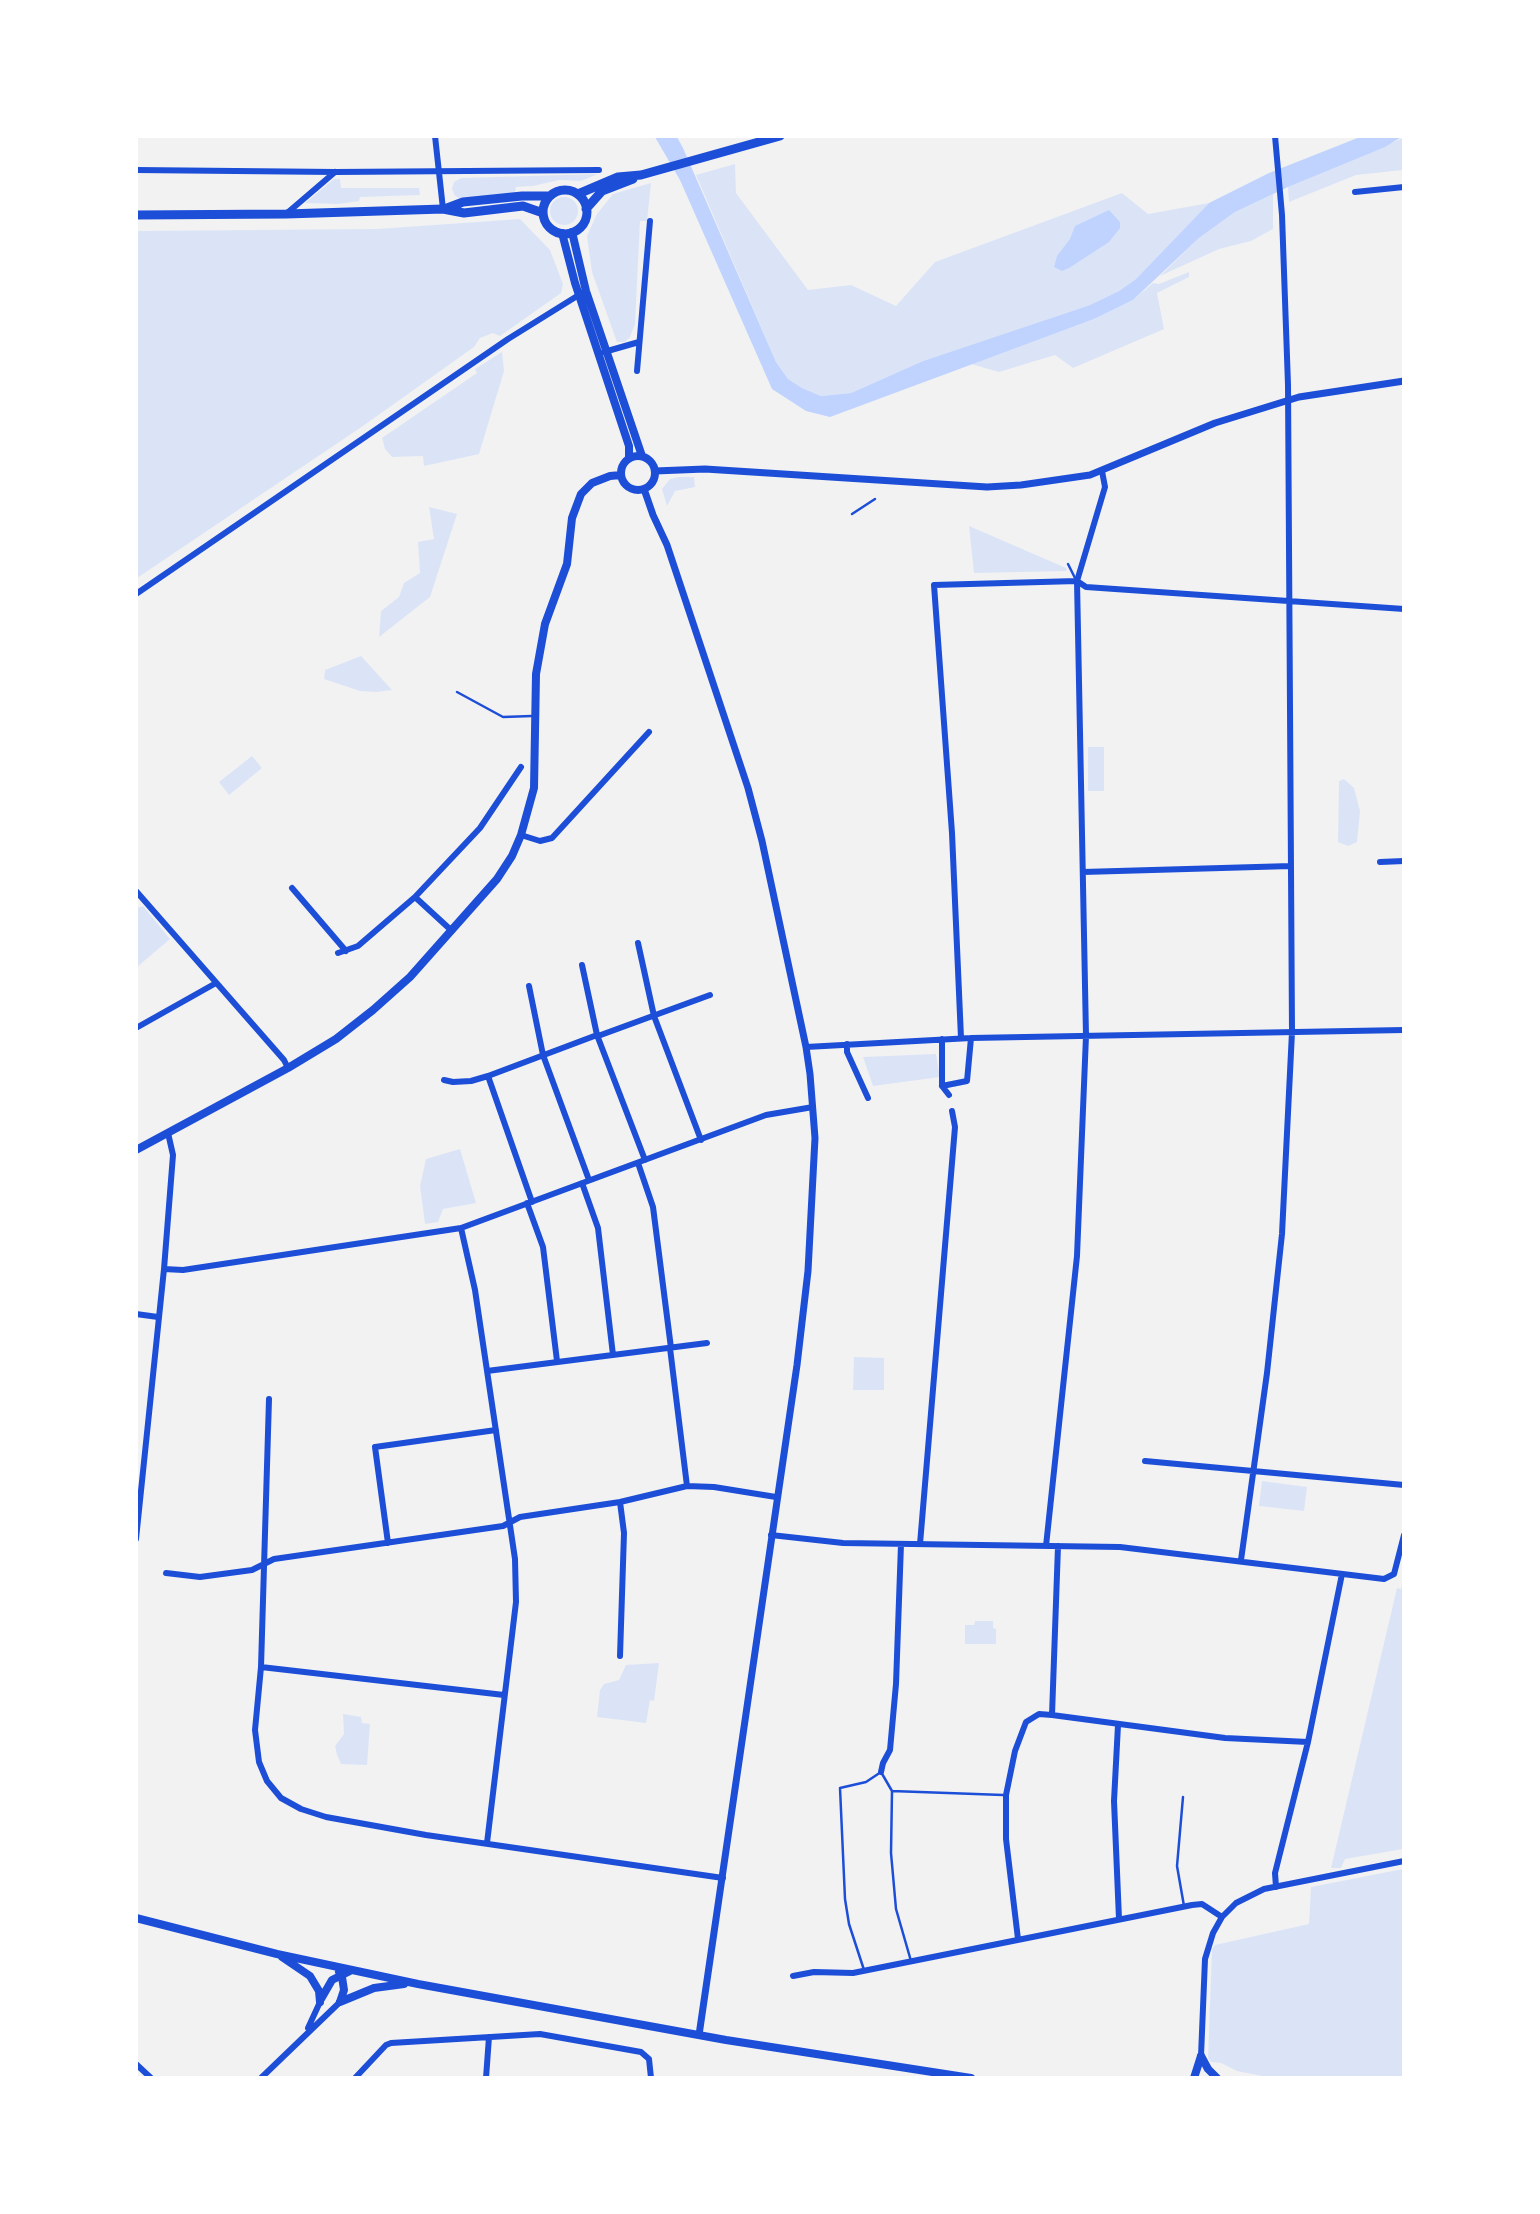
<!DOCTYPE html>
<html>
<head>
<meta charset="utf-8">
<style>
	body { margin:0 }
	#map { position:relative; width:1540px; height:2214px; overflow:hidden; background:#f2f2f2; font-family:Figtree,sans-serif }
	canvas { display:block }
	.frame { position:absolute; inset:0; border:138px solid #fff; pointer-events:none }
</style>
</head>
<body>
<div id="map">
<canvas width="1540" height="2214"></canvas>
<div class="frame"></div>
</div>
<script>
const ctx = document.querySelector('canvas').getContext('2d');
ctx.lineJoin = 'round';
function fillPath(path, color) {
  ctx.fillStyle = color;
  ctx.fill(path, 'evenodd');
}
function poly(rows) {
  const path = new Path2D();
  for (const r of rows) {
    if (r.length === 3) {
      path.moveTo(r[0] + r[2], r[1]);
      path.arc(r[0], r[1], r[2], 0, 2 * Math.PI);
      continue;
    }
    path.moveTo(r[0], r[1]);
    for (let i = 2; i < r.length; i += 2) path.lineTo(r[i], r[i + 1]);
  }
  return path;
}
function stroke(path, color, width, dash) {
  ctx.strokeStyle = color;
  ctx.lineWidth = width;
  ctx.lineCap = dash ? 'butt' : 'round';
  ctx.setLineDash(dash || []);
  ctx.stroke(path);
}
fillPath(poly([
	[1403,138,1403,170,1356,175,1289,202,1288,187],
	[735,164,736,193,808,290,851,285,896,306,935,262,1122,193,1148,214,1209,203,1136,279,1119,291,1090,305,923,361,851,393,821,396,802,388,788,379,776,362,696,175],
	[598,174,581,181,559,180,533,186,516,187,515,193,461,199,455,196,452,189,454,182,461,178],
	[334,179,340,179,341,188,419,188,420,195,360,197,359,201,338,204,305,203],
	[651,183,647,221,640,221,635,324,630,337,625,342,617,342,592,272,587,236,597,214,613,194],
	[1273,194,1273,229,1251,241,1219,249,1160,276,1199,238,1235,212],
	[564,211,14],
	[520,219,550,250,563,284,561,293,500,336,493,333,480,338,474,347,363,426,137,578,137,231,377,229],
	[1189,272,1189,277,1157,293,1164,329,1073,368,1055,355,999,372,971,364,1094,319,1133,300,1153,283,1159,284],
	[502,352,504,371,479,454,424,466,423,456,392,457,385,449,382,438,477,373,475,369],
	[678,477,694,477,695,487,675,491,667,506,662,489,670,479],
	[429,507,457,514,430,597,379,637,381,611,399,597,404,583,420,573,418,542,434,539],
	[969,526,1066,568,1067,569,1066,571,974,573],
	[361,656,392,690,376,692,360,691,324,679,325,670],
	[1088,747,1104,747,1104,791,1088,791],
	[252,756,262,768,229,795,219,782],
	[1344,779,1354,788,1360,811,1357,842,1348,846,1338,842,1339,781],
	[143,906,170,939,137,967,137,908],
	[936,1054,940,1077,873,1086,863,1057],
	[460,1149,476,1203,443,1209,438,1222,425,1224,420,1186,426,1159],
	[854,1357,884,1358,884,1390,853,1390],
	[1262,1481,1307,1487,1304,1511,1259,1506],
	[1403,1581,1403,1849,1345,1859,1341,1868,1331,1868,1397,1588,1401,1589],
	[975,1621,993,1621,993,1628,996,1629,996,1644,965,1644,965,1625,974,1625],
	[659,1663,654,1701,650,1700,646,1723,597,1717,600,1690,604,1684,619,1680,626,1665],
	[343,1714,361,1717,362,1723,370,1724,367,1765,341,1764,337,1755,335,1746,344,1734],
	[1403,1869,1403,2077,1267,2077,1237,2071,1221,2063,1211,2062,1208,2058,1212,1949,1215,1945,1309,1924,1311,1887]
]), '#dbe4f7');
fillPath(poly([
	[1403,136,1385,147,1288,187,1235,212,1199,238,1133,300,1094,319,830,417,806,411,772,389,680,180,655,137,677,137,683,148,776,362,788,379,802,388,821,396,851,393,923,361,1090,305,1119,291,1136,279,1209,203,1269,173,1360,137],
	[1109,210,1120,222,1120,228,1109,242,1069,268,1062,271,1054,267,1057,256,1070,239,1075,226]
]), '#bfd3fe');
stroke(poly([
	[852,514,875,499],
	[1068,564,1076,580],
	[457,692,503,717,532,716],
	[892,1791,1003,1795],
	[1183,1797,1177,1866,1184,1906],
	[864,1970,849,1924,845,1899,840,1788,866,1782,881,1772,892,1791,891,1853,896,1909,911,1961]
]), '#1d4ed8', 2.5);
stroke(poly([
	[435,136,443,209],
	[136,170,335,172,599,170],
	[1355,192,1404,187],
	[286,214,335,172],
	[604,352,639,342],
	[637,371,650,221],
	[1077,581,1086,587,1404,609],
	[136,594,508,339,582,293],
	[521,835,540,841,552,838,649,732],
	[1380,862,1404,861],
	[1083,872,1291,866],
	[292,888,346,951],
	[136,891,284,1060,288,1068],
	[415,897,480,828,521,767],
	[638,943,654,1016,701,1140],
	[338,953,358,946,415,897,452,931],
	[582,965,597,1035,645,1160],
	[529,986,543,1055,589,1180],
	[136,1028,216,983],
	[598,1036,710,995],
	[961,1038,952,833,934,585,1077,581,1105,487,1102,471],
	[942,1039,942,1086],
	[847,1044,847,1052,868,1098],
	[806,1047,971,1038,1404,1030],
	[488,1076,532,1202],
	[444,1080,453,1082,471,1081,488,1076,597,1035],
	[942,1086,967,1081,971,1038],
	[942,1086,949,1095],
	[638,1163,653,1207,671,1348],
	[582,1183,598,1228,613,1355],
	[527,1203,543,1247,557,1361],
	[461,1228,475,1290,515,1559,516,1602,487,1843],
	[164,1269,183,1270,461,1228,766,1115,813,1107],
	[136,1314,158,1317],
	[670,1348,687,1486],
	[487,1371,707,1343],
	[269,1399,261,1667,255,1730,259,1762,267,1781,281,1798,301,1809,326,1817,426,1835,723,1878],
	[1145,1461,1404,1485],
	[620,1502,624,1533,620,1656],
	[771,1535,843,1543,1120,1547,1384,1579,1394,1574,1404,1535],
	[136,1539,164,1269,173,1155,168,1133],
	[388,1543,375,1447,496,1430],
	[920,1544,955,1127,952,1111],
	[1046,1546,1077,1256,1086,1036,1077,581],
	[1241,1560,1267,1373,1282,1234,1292,1032,1288,385,1282,215,1275,136],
	[166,1573,200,1577,252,1570,274,1559,503,1526,520,1517,620,1502,687,1486,714,1487,776,1497],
	[261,1667,504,1695],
	[1052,1715,1225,1738,1308,1742],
	[1118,1725,1114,1801,1119,1919],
	[881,1772,883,1763,890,1750,896,1684,901,1544],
	[1276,1887,1275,1873,1308,1742,1342,1574],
	[1018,1939,1006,1839,1006,1795,1015,1751,1026,1722,1039,1714,1052,1715,1058,1546],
	[793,1976,814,1972,853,1973,1192,1905,1202,1904,1222,1917],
	[308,2028,320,2002],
	[1201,2056,1205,1959,1213,1933,1222,1917,1236,1903,1264,1889,1404,1861],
	[136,2064,151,2078],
	[261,2078,340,2002],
	[355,2078,386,2045,391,2043,540,2034,641,2052,649,2059,651,2078],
	[486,2078,489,2037]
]), '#1d4ed8', 6);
stroke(poly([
	[655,471,705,469,987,487,1021,485,1090,475,1215,423,1299,397,1404,381],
	[644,489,653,515,667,545,748,788,762,841,806,1047,810,1074,815,1138,808,1271,797,1365,699,2035]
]), '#1d4ed8', 7);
stroke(poly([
	[572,232,586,291,642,456],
	[562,233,575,283,629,446,629,458],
	[638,473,17],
	[136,1150,288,1068,336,1039,373,1010,410,977,497,879,512,856,521,835,534,788,536,674,545,624,567,564,572,518,581,494,592,483,610,476,621,475],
	[136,1918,277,1954,418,1984,726,2040,971,2078],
	[282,1957,310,1976,319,1991,320,2002],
	[339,1972,342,1977,344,1990,340,2002],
	[321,1999,332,1980,350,1971],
	[340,2002,374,1988,404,1984],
	[1201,2056,1208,2069,1217,2078],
	[1194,2078,1201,2056]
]), '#1d4ed8', 8);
stroke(poly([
	[565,212,22],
	[578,194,618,177,641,175,780,136],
	[447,208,463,202,522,196,549,196],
	[586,209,602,191,633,179],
	[136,215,286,214,443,209,464,213,523,206,543,213]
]), '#1d4ed8', 9);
</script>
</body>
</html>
